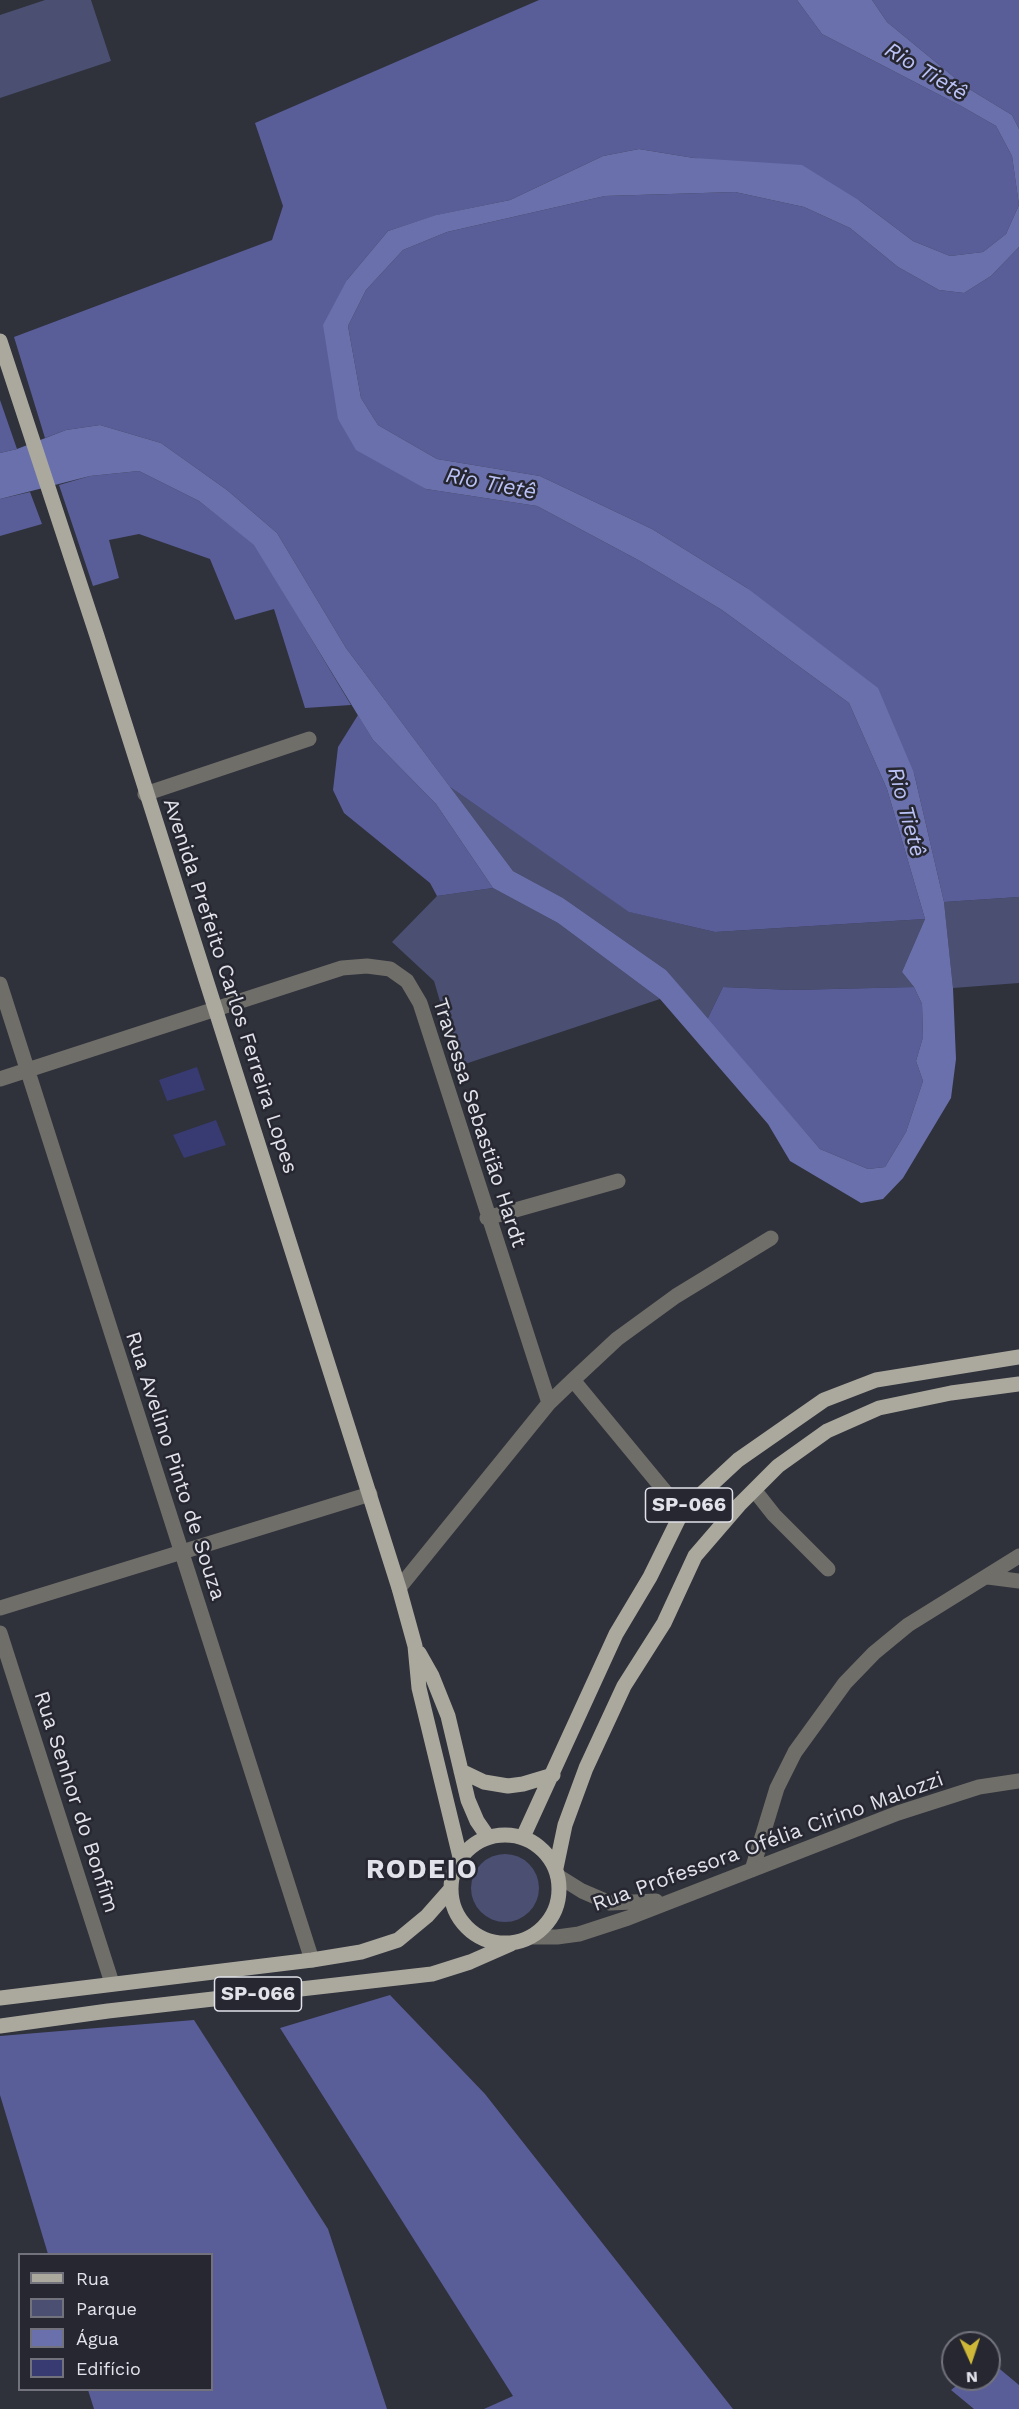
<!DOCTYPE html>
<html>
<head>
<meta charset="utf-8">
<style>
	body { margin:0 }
	#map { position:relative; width:1019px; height:2409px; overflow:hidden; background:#2f313b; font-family:"Work Sans",sans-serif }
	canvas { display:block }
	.legend { position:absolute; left:18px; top:2253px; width:195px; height:138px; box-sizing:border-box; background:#262731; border:2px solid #71727b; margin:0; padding:8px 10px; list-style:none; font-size:18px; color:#e2e3ea }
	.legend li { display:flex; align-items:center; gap:12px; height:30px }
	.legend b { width:30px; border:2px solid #71727b }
	.north { position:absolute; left:941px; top:2331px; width:60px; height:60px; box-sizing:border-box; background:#262731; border:2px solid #71727b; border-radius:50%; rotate:177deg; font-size:16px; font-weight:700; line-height:24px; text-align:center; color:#e2e3ea }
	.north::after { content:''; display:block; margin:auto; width:21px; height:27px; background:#cfb837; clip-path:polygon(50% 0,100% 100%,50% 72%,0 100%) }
</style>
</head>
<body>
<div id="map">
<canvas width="1019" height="2409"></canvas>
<ul class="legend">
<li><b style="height:8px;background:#aba99e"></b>Rua</li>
<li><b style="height:16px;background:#4b4f72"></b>Parque</li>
<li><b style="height:16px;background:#6a70ab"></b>Água</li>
<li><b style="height:16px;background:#383b71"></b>Edifício</li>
</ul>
<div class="north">N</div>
</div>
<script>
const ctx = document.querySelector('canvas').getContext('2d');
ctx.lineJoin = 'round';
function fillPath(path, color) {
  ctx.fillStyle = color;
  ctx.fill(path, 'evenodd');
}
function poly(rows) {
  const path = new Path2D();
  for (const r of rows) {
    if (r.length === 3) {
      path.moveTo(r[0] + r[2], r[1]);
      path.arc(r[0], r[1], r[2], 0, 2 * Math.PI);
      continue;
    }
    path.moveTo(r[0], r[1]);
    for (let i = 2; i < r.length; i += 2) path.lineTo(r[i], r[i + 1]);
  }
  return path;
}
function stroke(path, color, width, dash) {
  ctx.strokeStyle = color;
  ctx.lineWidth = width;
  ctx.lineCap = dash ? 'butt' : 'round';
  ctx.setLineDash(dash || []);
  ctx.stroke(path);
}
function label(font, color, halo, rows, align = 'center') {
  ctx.font = font + ' "Work Sans",sans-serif';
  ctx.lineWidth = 5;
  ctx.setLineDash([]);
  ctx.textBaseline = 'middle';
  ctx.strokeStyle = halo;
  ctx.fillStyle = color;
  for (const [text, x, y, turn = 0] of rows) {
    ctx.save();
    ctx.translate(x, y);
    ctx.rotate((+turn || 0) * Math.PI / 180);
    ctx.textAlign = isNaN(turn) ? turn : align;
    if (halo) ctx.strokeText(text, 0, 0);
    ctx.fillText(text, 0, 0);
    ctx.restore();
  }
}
fillPath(poly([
	[45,0,91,0,111,61,0,98,0,15],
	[450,787,630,912,715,932,925,919,902,972,914,987,791,990,723,987,707,1020,666,970,563,898,513,871],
	[493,888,558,923,660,999,459,1066,434,981,392,942,437,896],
	[1019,897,1019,983,953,988,944,902],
	[505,1888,34]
]), '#4b4f72');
fillPath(poly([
	[539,0,797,0,822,34,961,106,996,126,1012,156,1019,205,1006,234,983,252,950,256,913,241,860,201,694,158,639,149,603,156,510,200,437,215,388,231,347,280,338,419,426,489,537,506,640,561,722,610,849,703,887,789,925,919,715,932,629,912,450,787,346,648,277,533,227,490,161,443,100,425,66,430,45,438,14,337,272,240,283,206,255,123],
	[872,0,1019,0,1019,129,1012,115,966,87,887,22],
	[735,192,804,207,850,228,898,267,939,290,964,293,991,276,1019,247,1019,897,944,902,914,773,747,588,652,529,540,476,437,459,378,425,361,398,348,326,366,290,403,250,447,232,605,196],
	[0,400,17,449,0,453],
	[139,471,199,501,255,545,351,705,305,708,274,609,235,620,210,559,139,534,109,540,119,578,93,586,59,485,90,476],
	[30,492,42,524,0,536,0,499],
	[358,715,373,740,436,804,493,888,437,896,430,883,344,813,333,790,338,747],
	[723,987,791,990,914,987,922,1004,923,1037,916,1061,923,1081,906,1132,885,1167,868,1169,820,1149,707,1020],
	[390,1995,485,2094,733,2409,484,2409,513,2396,280,2028],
	[194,2020,328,2229,387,2409,94,2409,88,2390,212,2390,212,2254,48,2254,0,2095,0,2036],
	[989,2360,1019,2385,1019,2409,974,2409,951,2390,965,2379,989,2379]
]), '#595e98');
fillPath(poly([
	[797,0,872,0,887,22,966,87,1012,115,1019,129,1019,247,991,276,964,293,939,290,898,267,850,228,804,207,735,192,605,196,447,232,403,250,366,290,348,326,361,398,378,425,437,459,540,476,652,529,747,588,878,688,914,773,944,902,953,988,956,1059,951,1098,903,1178,883,1199,861,1203,790,1161,768,1124,660,999,558,923,493,888,436,804,373,740,254,545,199,501,139,471,90,476,0,499,0,453,17,449,66,430,100,425,161,443,227,490,277,533,346,648,513,871,563,898,666,970,820,1149,868,1169,885,1167,906,1132,923,1081,916,1061,923,1037,922,1004,914,987,902,972,925,919,887,789,849,703,722,610,640,561,537,506,426,489,356,450,338,419,323,325,347,280,388,231,436,215,510,200,603,156,639,149,694,158,802,165,860,201,913,241,950,256,983,252,1006,234,1019,205,1012,156,996,126,961,106,822,34]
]), '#6a70ab');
fillPath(poly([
	[197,1067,205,1090,167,1101,159,1080],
	[216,1120,226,1145,184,1158,173,1135]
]), '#383b71');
stroke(poly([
	[145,794,309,739],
	[0,984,312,1960],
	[0,1079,342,968,367,966,390,969,407,981,420,1003,549,1403],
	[487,1218,618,1181],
	[573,1380,682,1512],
	[755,1491,774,1515,828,1569],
	[988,1577,1019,1581],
	[399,1588,549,1403,573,1380,617,1339,676,1296,771,1238],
	[0,1608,370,1494],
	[0,1633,112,1983],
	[752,1870,777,1788,795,1752,845,1683,874,1653,908,1625,1019,1556],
	[558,1876,582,1891,610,1903,656,1901],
	[532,1937,557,1937,579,1934,628,1918,898,1813,979,1787,1019,1781]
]), '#6f6e69', 15);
stroke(poly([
	[0,341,97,636,399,1588,415,1646,419,1688,460,1857],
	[419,1653,432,1676,448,1716,468,1800,477,1821,488,1837],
	[461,1771,484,1782,508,1786,523,1784,553,1775],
	[505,1889,54],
	[523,1837,616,1634,650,1577,682,1512,738,1460,824,1400,876,1380,1019,1357],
	[556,1868,565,1825,586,1768,624,1686,664,1623,695,1556,739,1505,778,1466,827,1431,879,1408,951,1393,1019,1384],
	[0,1998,312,1960,361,1952,398,1940,427,1916,450,1890],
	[0,2026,108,2011,432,1974,470,1962,511,1944]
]), '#aba99e', 15);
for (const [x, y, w] of [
	[689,1505,87],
	[258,1994,87]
]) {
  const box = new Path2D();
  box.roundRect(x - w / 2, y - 17, w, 34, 4.5);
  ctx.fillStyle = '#262731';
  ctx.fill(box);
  stroke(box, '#e2e3ea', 1.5);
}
label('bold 20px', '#e2e3ea', null, [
	["SP-066",689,1505],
	["SP-066",258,1994]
]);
label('21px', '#e2e3ea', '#262731', [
	["Avenida Prefeito Carlos Ferreira Lopes",230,986,72],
	["Travessa Sebastião Hardt",479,1123,72],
	["Rua Avelino Pinto de Souza",175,1466,72],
	["Rua Senhor do Bonfim",76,1802,72],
	["Rua Professora Ofélia Cirino Malozzi",768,1842,-20]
]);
label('italic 22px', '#bbc2f6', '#262731', [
	["Rio Tietê",926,72,31],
	["Rio Tietê",491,484,11],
	["Rio Tietê",906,812,75]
]);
ctx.letterSpacing = '1.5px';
label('bold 27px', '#e2e3ea', '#262731', [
	["RODEIO",422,1870]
]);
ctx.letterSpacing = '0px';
</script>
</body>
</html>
